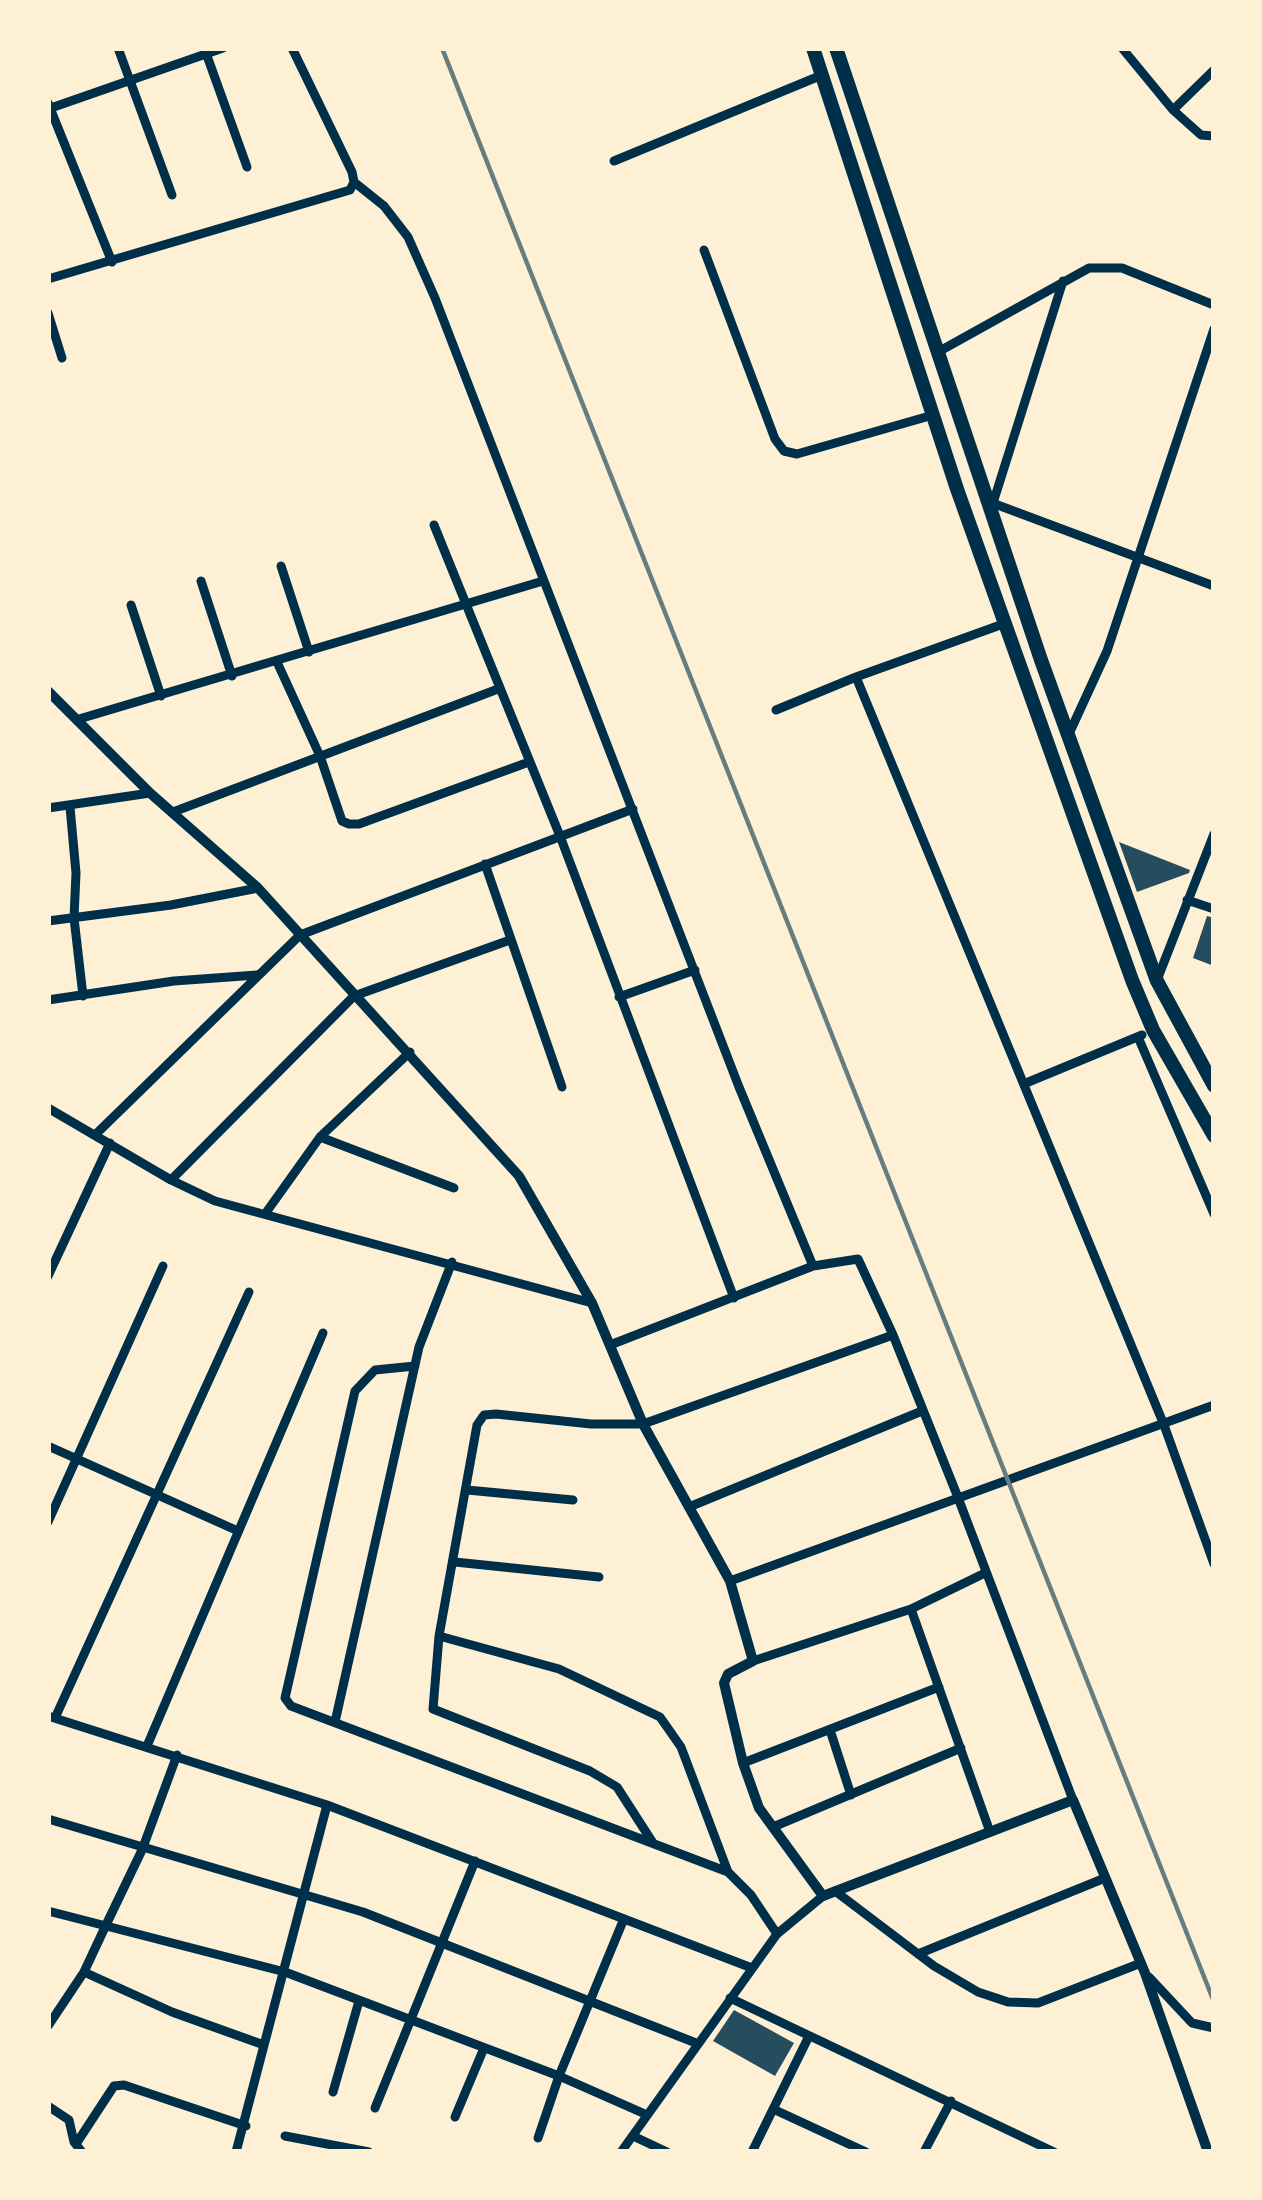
<!DOCTYPE html>
<html>
<head>
<meta charset="utf-8">
<style>
	body { margin:0 }
	#map { position:relative; width:1262px; height:2200px; overflow:hidden; background:#fdf0d5; font-family:"DM Sans",sans-serif }
	canvas { display:block }
	.frame { position:absolute; inset:0; border:51px solid #fdf0d5; pointer-events:none }
</style>
</head>
<body>
<div id="map">
<canvas width="1262" height="2200"></canvas>
<div class="frame"></div>
</div>
<script>
const ctx = document.querySelector('canvas').getContext('2d');
ctx.lineJoin = 'round';
function fillPath(path, color) {
  ctx.fillStyle = color;
  ctx.fill(path, 'evenodd');
}
function poly(rows) {
  const path = new Path2D();
  for (const r of rows) {
    path.moveTo(r[0], r[1]);
    for (let i = 2; i < r.length; i += 2) path.lineTo(r[i], r[i + 1]);
  }
  return path;
}
function stroke(path, color, width, dash) {
  ctx.strokeStyle = color;
  ctx.lineWidth = width;
  ctx.lineCap = dash ? 'butt' : 'round';
  ctx.setLineDash(dash || []);
  ctx.stroke(path);
}
fillPath(poly([
	[1119,842,1190,870,1189,873,1137,892],
	[1207,916,1214,918,1214,966,1193,958],
	[734,2010,794,2043,775,2076,713,2041]
]), '#264d5e');
stroke(poly([
	[118,48,172,195],
	[1122,48,1173,110,1201,135,1214,136],
	[206,53,247,167],
	[48,103,112,262],
	[48,109,223,48],
	[1173,110,1214,70],
	[614,161,822,75],
	[354,182,384,206,408,237,435,298,739,1087,813,1266],
	[704,250,775,439,784,451,797,454,933,415],
	[48,279,350,190,354,182,352,172,292,48],
	[48,313,62,358],
	[938,352,1089,268,1122,268,1214,305],
	[987,501,1214,586],
	[993,503,1063,281],
	[434,525,560,836,734,1298],
	[281,566,309,652],
	[201,581,232,676],
	[131,605,161,696],
	[1006,623,856,677,1164,1425,1214,1564],
	[277,662,320,756,342,821,349,824,359,824,529,762],
	[776,710,856,677],
	[79,719,543,581],
	[1068,736,1107,651,1214,329],
	[70,807,76,873,74,918,83,996],
	[48,808,150,793],
	[173,812,498,689],
	[485,864,562,1087],
	[1187,900,1214,909],
	[48,921,171,905,258,888],
	[1157,980,1214,834],
	[619,997,695,970],
	[48,1000,174,981,257,975],
	[1138,1037,1214,1214],
	[1026,1083,1142,1035],
	[48,1108,171,1180,215,1201,592,1303],
	[95,1135,300,935,633,809],
	[320,1137,454,1188],
	[171,1180,354,996,510,940],
	[265,1214,320,1137,410,1052],
	[48,1276,110,1143],
	[610,1345,813,1266,858,1259,893,1335,957,1495,1073,1800],
	[415,1366,375,1370,355,1391,285,1698,291,1706,728,1872,751,1895,777,1934],
	[48,1446,238,1531],
	[467,1490,573,1500],
	[689,1507,922,1411],
	[48,1522,163,1266],
	[455,1562,599,1577],
	[730,1581,1214,1405],
	[911,1609,990,1832],
	[439,1636,559,1669,660,1717,681,1747,728,1872],
	[753,1661,911,1609,985,1573],
	[48,1716,327,1805,752,1968],
	[55,1718,249,1292],
	[335,1722,419,1347,452,1262],
	[830,1730,851,1795],
	[147,1746,323,1333],
	[743,1763,939,1687],
	[48,1819,363,1912,696,2043],
	[773,1827,961,1748],
	[653,1843,617,1787,590,1771,433,1709,439,1636,477,1425,484,1415,496,1414,591,1424,643,1424,893,1335],
	[835,1891,934,1966,978,1992,1008,2002,1038,2003,1141,1963],
	[48,1911,285,1972,559,2076,645,2114],
	[918,1954,1105,1878],
	[84,1972,172,2012,264,2045],
	[1149,1977,1192,2023,1214,2028],
	[730,1998,1054,2152],
	[48,2026,84,1972,106,1925,142,1850,177,1755],
	[333,2092,359,2001],
	[48,2106,69,2120,74,2142,82,2152],
	[375,2108,475,1861],
	[773,2109,866,2152],
	[455,2117,484,2048],
	[285,2136,369,2152],
	[633,2136,667,2152],
	[538,2138,559,2076,623,1921],
	[76,2144,114,2086,124,2085,246,2126],
	[236,2152,327,1805],
	[621,2152,777,1934,823,1896],
	[752,2152,809,2036],
	[924,2152,951,2101]
]), '#003049', 9);
stroke(poly([
	[48,691,150,793,258,888,519,1176,592,1303,643,1424,730,1581,753,1661,728,1674,724,1683,743,1763,759,1808,823,1896,1073,1800,1145,1973,1208,2152]
]), '#003049', 10);
stroke(poly([
	[813,48,957,489,1132,980,1153,1030,1214,1136],
	[836,48,1041,660,1157,981,1214,1086]
]), '#003049', 14);
stroke(poly([
	[442,48,1214,2002]
]), '#657d81', 4.5);
</script>
</body>
</html>
